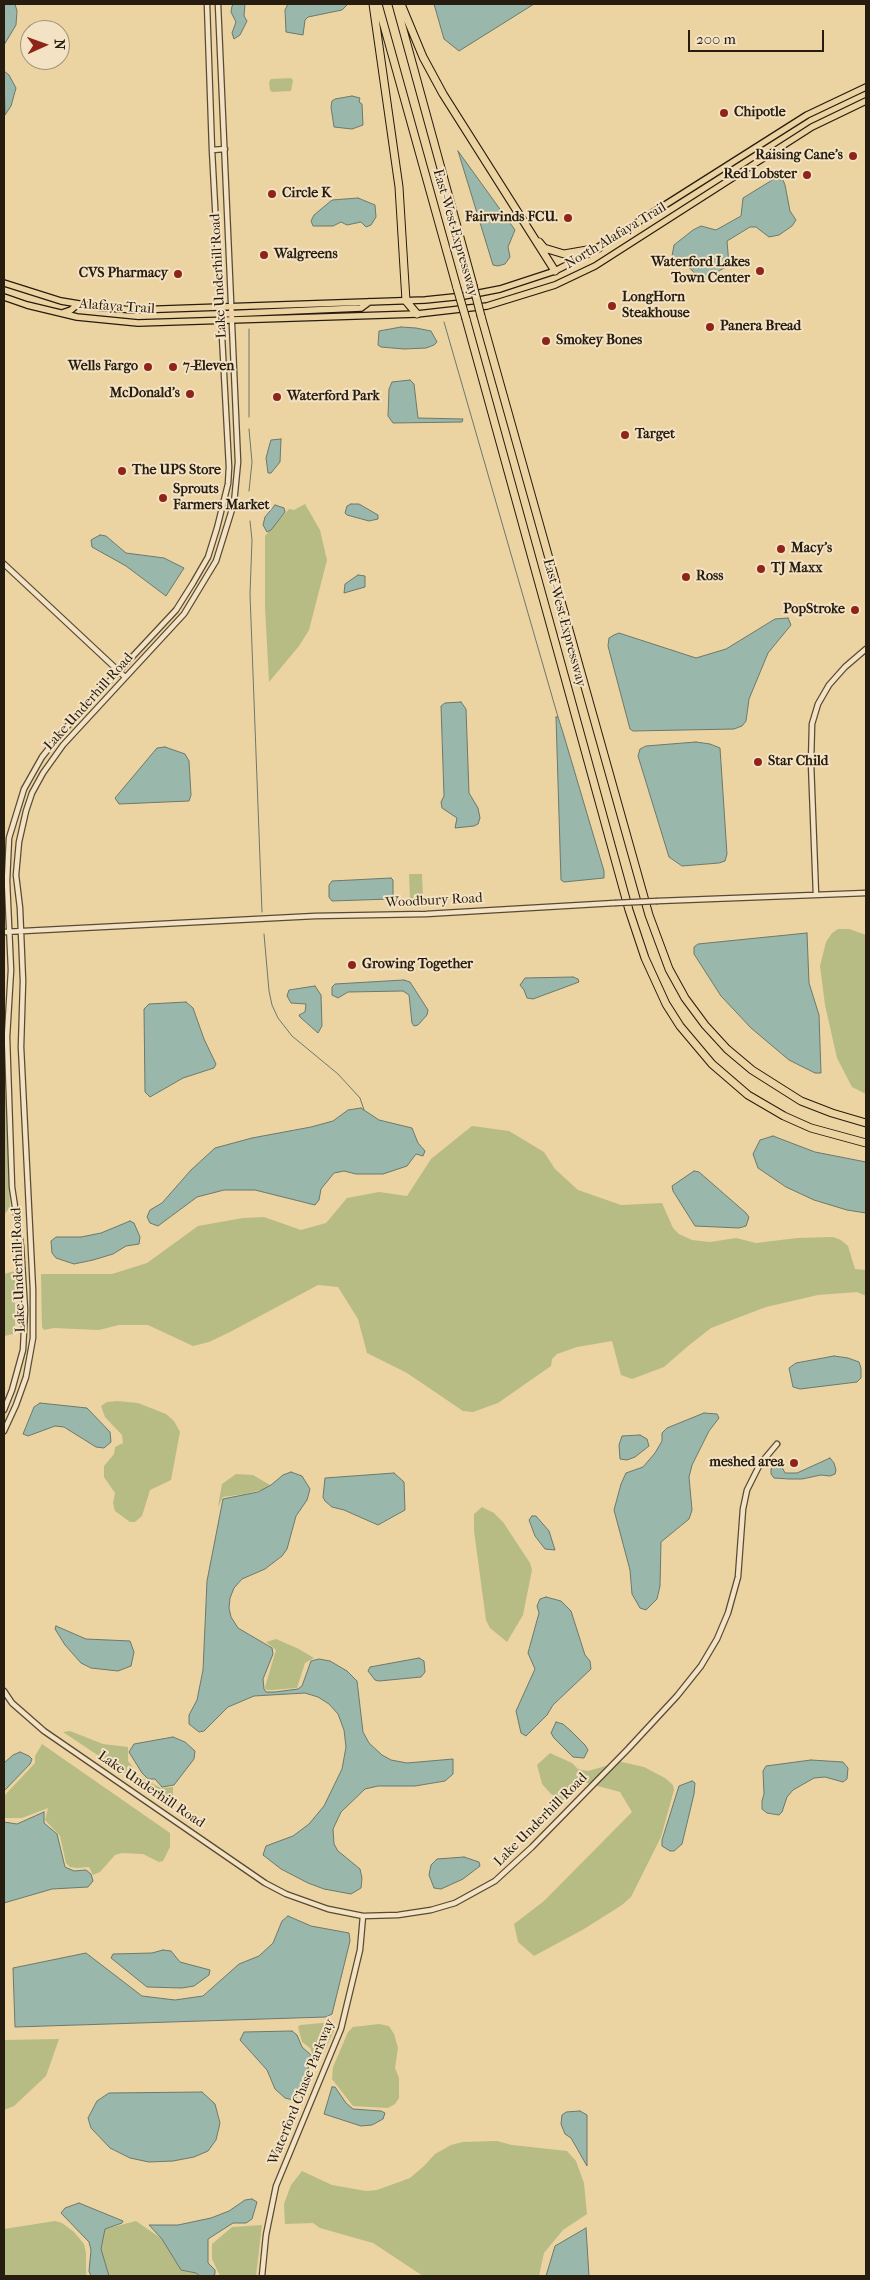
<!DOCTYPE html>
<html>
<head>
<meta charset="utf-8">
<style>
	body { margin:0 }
	#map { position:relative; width:870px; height:2280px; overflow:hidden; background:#ecd3a2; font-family:"IM FELL French Canon",serif }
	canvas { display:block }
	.frame { position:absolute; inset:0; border:5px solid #261c0f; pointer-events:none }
	.north { position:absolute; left:20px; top:20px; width:50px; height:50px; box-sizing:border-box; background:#f3e2c3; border:1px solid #a1937b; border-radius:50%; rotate:88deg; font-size:14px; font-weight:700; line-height:20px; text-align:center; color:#261c0f }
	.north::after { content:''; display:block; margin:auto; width:18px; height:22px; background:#8f2418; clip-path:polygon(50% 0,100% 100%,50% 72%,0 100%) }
	.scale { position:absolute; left:688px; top:30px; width:136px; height:22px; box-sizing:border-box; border:2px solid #261c0f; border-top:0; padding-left:6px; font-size:15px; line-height:18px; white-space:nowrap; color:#261c0f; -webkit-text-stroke:4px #f3e2c3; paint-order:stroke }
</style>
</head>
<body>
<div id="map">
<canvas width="870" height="2280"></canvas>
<div class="frame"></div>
<div class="north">N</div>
<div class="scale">200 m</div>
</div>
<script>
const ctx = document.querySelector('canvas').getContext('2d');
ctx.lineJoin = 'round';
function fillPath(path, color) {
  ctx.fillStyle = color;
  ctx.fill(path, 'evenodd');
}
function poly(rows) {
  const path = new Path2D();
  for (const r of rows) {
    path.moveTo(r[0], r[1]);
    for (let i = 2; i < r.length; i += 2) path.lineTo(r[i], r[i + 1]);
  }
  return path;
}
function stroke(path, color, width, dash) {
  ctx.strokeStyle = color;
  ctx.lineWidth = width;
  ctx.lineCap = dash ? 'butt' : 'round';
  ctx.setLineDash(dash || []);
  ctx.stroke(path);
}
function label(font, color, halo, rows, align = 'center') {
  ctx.font = font + ' "IM FELL French Canon",serif';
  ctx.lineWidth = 4;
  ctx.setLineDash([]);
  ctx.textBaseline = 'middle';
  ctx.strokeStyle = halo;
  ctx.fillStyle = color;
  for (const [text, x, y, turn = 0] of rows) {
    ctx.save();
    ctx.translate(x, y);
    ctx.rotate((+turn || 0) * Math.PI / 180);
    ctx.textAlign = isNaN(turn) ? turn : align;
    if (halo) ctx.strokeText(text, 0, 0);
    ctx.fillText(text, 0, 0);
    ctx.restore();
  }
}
fillPath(poly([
	[291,78,293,80,291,91,272,92,270,90,269,82,271,79],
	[305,504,320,530,327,560,309,630,299,646,269,682,265,607,265,536,289,509,294,510],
	[409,874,422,874,423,899,410,899],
	[838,929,849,929,866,935,866,1094,852,1087,837,1058,825,1005,820,966,826,942,832,933],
	[4,1093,6,1095,10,1207,4,1215],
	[472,1126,509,1131,544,1152,555,1169,578,1190,621,1205,662,1203,673,1228,679,1234,692,1240,710,1242,736,1238,756,1243,797,1238,833,1237,841,1240,848,1246,855,1269,866,1270,866,1296,857,1292,818,1295,766,1307,711,1328,688,1346,664,1367,632,1379,621,1375,612,1341,577,1347,557,1354,552,1359,551,1366,498,1403,473,1412,463,1411,407,1373,367,1353,358,1319,338,1287,318,1285,230,1332,209,1342,193,1346,148,1325,119,1325,99,1330,54,1328,44,1330,42,1327,41,1274,112,1274,147,1263,198,1226,243,1218,264,1217,301,1230,326,1223,347,1198,379,1192,407,1196,431,1159],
	[15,1271,15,1330,13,1334,4,1336,4,1274],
	[117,1401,138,1403,166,1414,174,1421,180,1432,171,1480,150,1490,142,1516,135,1522,130,1522,115,1511,113,1503,115,1493,104,1477,104,1466,114,1454,115,1447,123,1443,122,1435,105,1417,101,1406,107,1402],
	[236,1474,253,1475,270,1485,265,1489,245,1494,223,1497,218,1507,222,1484],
	[482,1507,494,1513,503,1522,530,1563,532,1570,523,1615,507,1642,490,1628,486,1620,474,1531,474,1514],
	[276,1639,299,1649,314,1658,305,1663,297,1688,272,1690,266,1690,265,1687,276,1650,266,1642],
	[70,1731,103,1744,128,1747,128,1761,140,1777,161,1788,173,1787,173,1801,171,1803,168,1802,63,1732],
	[42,1744,170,1833,170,1847,163,1861,159,1862,143,1854,122,1853,115,1855,100,1872,93,1875,89,1867,77,1868,70,1867,66,1863,60,1836,45,1820,48,1808,22,1818,4,1818,4,1796,35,1763,35,1756],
	[550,1753,572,1763,578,1769,588,1771,609,1765,613,1760,644,1767,665,1778,673,1785,674,1790,661,1837,631,1897,622,1905,584,1929,534,1956,518,1942,514,1924,544,1901,632,1812,620,1792,583,1782,563,1801,551,1794,542,1784,537,1765],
	[333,2022,336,2026,323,2055,313,2055,310,2048,302,2042,298,2027,300,2025],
	[379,2024,389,2026,394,2034,398,2048,395,2068,399,2078,399,2098,395,2104,388,2108,353,2106,332,2079,333,2067,348,2032,353,2027],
	[59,2039,46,2076,14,2106,4,2110,4,2040],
	[497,2141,512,2145,567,2151,576,2161,584,2183,587,2214,563,2230,544,2253,539,2276,423,2276,373,2243,320,2228,313,2223,285,2224,284,2204,291,2185,302,2171,332,2185,366,2191,377,2190,410,2178,424,2166,435,2154,451,2145,463,2142],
	[55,2221,62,2223,74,2232,84,2244,86,2253,86,2276,4,2276,4,2229],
	[136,2221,162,2239,181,2270,196,2273,200,2276,108,2275,101,2249,105,2229],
	[262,2225,256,2276,220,2276,212,2259,212,2244,232,2227]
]), '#b7bc85');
const water = poly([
	[4,4,15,4,17,11,16,25,4,45,4,4],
	[234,4,245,4,244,16,247,21,240,35,234,39,232,33,236,22,231,12,232,6,234,4],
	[288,4,348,4,342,10,308,17,305,20,303,35,286,32,285,10,288,4],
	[434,4,534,4,459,51,444,39,434,4],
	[4,71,9,75,16,88,11,106,5,115,4,71],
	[352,96,360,98,359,102,362,104,363,125,352,129,334,127,331,107,332,101,335,99,352,96],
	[458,151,515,230,508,247,510,257,505,264,498,266,493,265,458,151],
	[774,179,783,180,785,185,790,211,796,220,792,226,779,235,769,237,756,227,750,227,727,241,729,265,704,280,699,279,691,269,672,256,674,245,693,230,701,226,716,230,741,216,743,198,774,179],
	[358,198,375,205,376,217,371,225,366,227,361,222,347,225,341,222,333,226,313,226,311,221,314,215,332,200,358,198],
	[401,327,416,328,431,331,437,342,434,345,426,348,404,349,381,347,378,345,379,331,401,327],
	[410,380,414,384,418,418,463,419,462,422,393,423,388,416,389,389,392,382,410,380],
	[281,439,280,462,271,473,268,473,266,458,270,443,271,440,281,439],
	[351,504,359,504,378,515,378,519,369,521,347,515,345,513,347,506,351,504],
	[275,505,284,508,285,512,271,530,267,532,263,525,265,517,275,505],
	[100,535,106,536,126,553,164,558,184,568,166,596,126,566,92,547,91,540,100,535],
	[358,575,365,576,365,587,344,593,345,584,358,575],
	[788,618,791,625,768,653,749,699,746,721,742,726,734,729,633,731,630,729,608,646,609,638,614,635,619,633,696,658,726,649,775,619,788,618],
	[461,702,466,709,469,793,478,808,480,818,478,824,474,826,455,828,457,818,442,808,441,802,444,796,441,706,445,703,461,702],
	[556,717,558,717,564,736,604,871,604,878,564,882,561,880,556,717],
	[696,742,710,744,720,748,727,854,725,861,719,863,682,866,669,857,638,756,640,749,646,746,696,742],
	[165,747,185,754,189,761,191,795,189,801,119,804,115,798,157,748,165,747],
	[391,878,393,880,393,897,390,899,332,901,329,897,329,885,332,881,391,878],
	[807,933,809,983,819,1015,821,1073,815,1073,789,1060,751,1028,721,996,694,954,694,947,698,944,807,933],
	[573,977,578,979,579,982,533,999,527,998,524,990,520,985,525,978,573,977],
	[404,980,410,982,428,1010,427,1015,418,1025,414,1026,412,1023,409,995,403,991,348,992,338,998,332,995,332,987,335,984,404,980],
	[315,986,321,995,322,1026,318,1033,300,1017,299,1015,305,1012,306,1004,291,1003,287,996,289,990,315,986],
	[186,1002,193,1008,204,1039,216,1064,214,1068,183,1078,150,1097,145,1092,144,1009,149,1004,186,1002],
	[361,1108,379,1120,412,1128,418,1143,425,1151,423,1156,416,1154,407,1166,383,1174,356,1174,344,1171,334,1173,321,1189,319,1200,315,1205,255,1190,224,1190,197,1197,158,1226,150,1223,147,1217,150,1210,162,1203,191,1170,215,1148,252,1138,311,1127,333,1121,348,1110,361,1108],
	[773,1136,815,1152,866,1162,866,1213,847,1210,814,1200,786,1187,758,1168,753,1154,760,1140,773,1136],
	[694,1171,699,1172,746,1213,749,1217,746,1226,739,1228,695,1226,673,1191,672,1186,694,1171],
	[130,1221,134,1223,140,1237,139,1244,126,1246,113,1254,93,1260,74,1264,56,1258,52,1253,51,1241,56,1237,81,1237,101,1233,130,1221],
	[834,1356,848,1358,859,1362,861,1368,861,1378,857,1382,800,1389,793,1387,789,1368,796,1363,834,1356],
	[40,1403,87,1408,110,1432,111,1442,104,1448,96,1447,64,1427,55,1426,28,1436,23,1434,34,1407,40,1403],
	[704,1413,717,1414,719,1418,709,1431,692,1465,689,1477,692,1510,689,1519,661,1542,660,1586,657,1599,646,1610,640,1608,632,1594,630,1570,614,1510,621,1484,626,1473,643,1467,655,1453,662,1441,662,1433,667,1428,704,1413],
	[640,1435,647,1439,649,1446,635,1457,627,1460,620,1459,619,1445,622,1436,640,1435],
	[830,1458,834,1463,836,1470,835,1474,830,1476,821,1475,802,1479,789,1479,774,1478,771,1474,771,1469,775,1464,778,1463,779,1467,782,1467,785,1473,797,1473,830,1458],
	[291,1472,302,1476,310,1489,307,1500,296,1516,287,1549,282,1556,265,1569,242,1579,234,1588,230,1598,229,1608,231,1617,238,1628,272,1648,273,1654,263,1679,264,1689,266,1692,275,1692,298,1689,302,1686,311,1661,319,1659,330,1661,347,1671,357,1681,363,1732,369,1743,382,1755,391,1760,407,1763,453,1759,453,1774,445,1781,415,1786,378,1786,365,1789,341,1812,333,1829,334,1844,338,1851,360,1869,362,1878,361,1888,351,1894,324,1889,308,1883,281,1869,263,1855,266,1846,293,1836,309,1824,324,1806,342,1769,346,1747,344,1730,338,1714,329,1704,318,1697,305,1693,254,1696,228,1707,204,1731,199,1732,189,1724,189,1715,197,1700,203,1670,207,1581,223,1499,258,1492,271,1485,283,1475,291,1472],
	[394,1473,404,1482,405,1510,378,1525,344,1510,332,1507,325,1501,323,1497,325,1478,394,1473],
	[532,1516,536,1516,549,1531,555,1550,545,1549,535,1536,529,1520,532,1516],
	[546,1597,561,1601,571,1611,585,1655,590,1661,591,1669,553,1705,547,1715,526,1736,521,1733,516,1711,535,1669,528,1653,539,1613,537,1606,540,1599,546,1597],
	[56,1626,86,1639,130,1641,134,1652,131,1666,118,1671,91,1668,81,1663,65,1645,55,1629,56,1626],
	[419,1658,424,1661,425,1672,421,1677,379,1681,375,1680,368,1671,370,1667,419,1658],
	[556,1722,563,1724,571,1731,585,1745,588,1750,584,1758,573,1757,554,1738,551,1733,556,1722],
	[173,1737,185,1742,195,1751,194,1759,174,1785,162,1787,155,1779,148,1779,142,1773,129,1752,134,1744,173,1737],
	[20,1752,29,1756,32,1759,30,1764,4,1791,4,1763,13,1755,20,1752],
	[811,1760,843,1762,848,1768,847,1779,843,1782,825,1777,814,1778,793,1790,787,1797,782,1812,779,1815,767,1813,762,1809,762,1801,764,1794,763,1771,766,1766,811,1760],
	[692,1781,695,1783,694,1794,682,1844,674,1851,670,1851,662,1846,662,1840,679,1786,692,1781],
	[44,1812,44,1823,57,1834,65,1867,74,1871,86,1870,91,1874,93,1881,88,1887,52,1889,4,1903,4,1822,17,1824,44,1812],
	[464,1857,479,1862,480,1866,463,1879,441,1889,434,1888,429,1875,431,1865,437,1859,464,1857],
	[288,1916,311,1926,349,1933,350,1941,332,2014,326,2017,15,2027,13,1968,86,1953,142,1996,175,2000,203,1996,239,1964,259,1956,273,1943,282,1921,288,1916],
	[163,1950,171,1951,180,1962,210,1970,209,1975,194,1986,182,1988,147,1987,111,1958,113,1954,152,1953,163,1950],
	[292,2031,297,2035,302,2047,312,2056,302,2089,298,2096,293,2100,285,2098,275,2089,267,2070,240,2040,244,2032,292,2031],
	[332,2087,335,2087,346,2103,353,2109,381,2111,385,2113,383,2119,372,2125,361,2126,324,2114,332,2087],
	[202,2092,215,2104,220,2123,216,2140,208,2151,194,2157,173,2161,149,2162,130,2158,110,2148,91,2128,88,2118,97,2101,109,2093,202,2092],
	[580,2111,587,2115,587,2166,571,2138,565,2134,561,2124,562,2115,566,2112,580,2111],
	[252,2199,257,2202,252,2219,246,2223,233,2223,208,2239,208,2263,215,2270,215,2274,212,2276,200,2276,196,2273,181,2270,162,2239,149,2225,178,2225,211,2218,229,2211,245,2200,252,2199],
	[79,2203,123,2221,122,2223,105,2229,101,2249,109,2276,91,2276,89,2271,91,2250,89,2242,61,2213,65,2208,79,2203],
	[586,2228,589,2276,546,2276,555,2246,586,2228]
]);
fillPath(water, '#99b7aa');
stroke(water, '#6b796c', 1);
stroke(poly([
	[444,322,558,717],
	[249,417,249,329],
	[249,429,252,462,249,491],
	[250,521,252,540,250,594,262,912],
	[264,934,269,991,272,1005,278,1018,292,1036,338,1074,360,1098,364,1110]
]), '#6b796c', 1);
const minor = poly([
	[212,150,225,149],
	[4,564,125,677],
	[816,895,811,763,812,724,818,704,829,685,845,667,866,649],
	[658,901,866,893],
	[4,932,315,916,426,914,615,903],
	[4,1410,12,1390,23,1350,25,1310,21,1246,12,1187,7,1037,11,970,7,881,9,838,24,789,42,757,62,732,176,610,193,583,208,557,217,528,228,484,229,467,212,150,207,4],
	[4,1431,16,1405,26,1377,33,1338,33,1290,21,1047,23,981,20,908,16,875,19,842,26,811,32,793,43,773,63,745,184,614,216,561,234,503,238,462,218,4],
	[4,1691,12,1703,44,1731,265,1883,286,1894,328,1909,363,1916,398,1915,431,1910,455,1903,495,1881,532,1847,628,1749,677,1696,701,1666,717,1639,728,1613,738,1577,743,1509,747,1490,760,1464,777,1444],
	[262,2276,266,2235,276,2186,341,2029,360,1950,363,1916]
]);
const major = poly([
	[4,283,61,301,97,307,134,310,425,300,464,296,500,289,555,271,586,255,807,115,866,87],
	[4,297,27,305,77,317,138,323,417,314,487,306,555,285,595,266,812,127,866,101],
	[62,313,71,310,78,304],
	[222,314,361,308,369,302]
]);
const highway = poly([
	[373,4,399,187,406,301,417,314],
	[378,4,457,288],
	[396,4,473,285],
	[401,4,423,57,443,94,555,271],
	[539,242,544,248,564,254,599,248],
	[481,316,649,915,669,969,685,998,705,1025,727,1049,752,1070,801,1101,832,1113,866,1123],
	[466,319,629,910,645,958,666,1004,680,1026,712,1064,748,1095,784,1116,811,1128,866,1143]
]);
stroke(minor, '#584a34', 7);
stroke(major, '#261c0f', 8);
stroke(highway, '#261c0f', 9);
stroke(minor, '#f3e2c3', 4.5);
stroke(major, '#ecd3a2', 5.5);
stroke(highway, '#ecd3a2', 7);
const minorBridge = poly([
	[615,903,658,901]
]);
const highwayBridge = poly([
	[473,285,481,316],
	[457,288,466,319]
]);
stroke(minorBridge, '#584a34', 7, []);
stroke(highwayBridge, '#261c0f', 9, []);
stroke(minorBridge, '#f3e2c3', 4.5);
stroke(highwayBridge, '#ecd3a2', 7);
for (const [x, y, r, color] of [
	[724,113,5,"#8f2418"],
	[853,156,5,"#8f2418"],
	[807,175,5,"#8f2418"],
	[272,194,5,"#8f2418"],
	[568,218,5,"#8f2418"],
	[264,255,5,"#8f2418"],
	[760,271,5,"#8f2418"],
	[178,274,5,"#8f2418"],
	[612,306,5,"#8f2418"],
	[710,327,5,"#8f2418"],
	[546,341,5,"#8f2418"],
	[148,367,5,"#8f2418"],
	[173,367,5,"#8f2418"],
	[190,394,5,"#8f2418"],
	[277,397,5,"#8f2418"],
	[625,435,5,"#8f2418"],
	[122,471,5,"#8f2418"],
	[163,498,5,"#8f2418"],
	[781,549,5,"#8f2418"],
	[761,569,5,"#8f2418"],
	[686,577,5,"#8f2418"],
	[855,610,5,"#8f2418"],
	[758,762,5,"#8f2418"],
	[352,965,5,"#8f2418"],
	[794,1463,5,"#8f2418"]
]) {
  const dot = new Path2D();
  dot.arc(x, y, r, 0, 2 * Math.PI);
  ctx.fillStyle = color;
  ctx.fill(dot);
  stroke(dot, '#f3e2c3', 2);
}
label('bold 14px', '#261c0f', '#f3e2c3', [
	["Chipotle",734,113],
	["Raising Cane's",843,156,"right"],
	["Red Lobster",797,175,"right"],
	["Circle K",282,194],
	["Fairwinds FCU.",558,218,"right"],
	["Walgreens",274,255],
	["Waterford Lakes",750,263,"right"],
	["Town Center",750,279,"right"],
	["CVS Pharmacy",168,274,"right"],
	["LongHorn",622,298],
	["Steakhouse",622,314],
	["Panera Bread",720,327],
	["Smokey Bones",556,341],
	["Wells Fargo",138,367,"right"],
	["7-Eleven",183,367],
	["McDonald's",180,394,"right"],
	["Waterford Park",287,397],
	["Target",635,435],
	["The UPS Store",132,471],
	["Sprouts",173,490],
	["Farmers Market",173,506],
	["Macy's",791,549],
	["TJ Maxx",771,569],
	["Ross",696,577],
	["PopStroke",845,610,"right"],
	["Star Child",768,762],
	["Growing Together",362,965],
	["meshed area",784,1463,"right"]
], 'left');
label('14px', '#261c0f', '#f3e2c3', [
	["East-West Expressway",455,233,74],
	["North Alafaya Trail",616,236,-31],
	["Lake Underhill Road",219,276,-93],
	["Alafaya Trail",117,307,4],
	["East-West Expressway",564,623,75],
	["Lake Underhill Road",89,702,-48],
	["Woodbury Road",434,901,-3],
	["Lake Underhill Road",19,1270,-92],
	["Lake Underhill Road",151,1790,34],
	["Lake Underhill Road",541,1820,-45],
	["Waterford Chase Parkway",302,2092,-68]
]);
</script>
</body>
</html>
